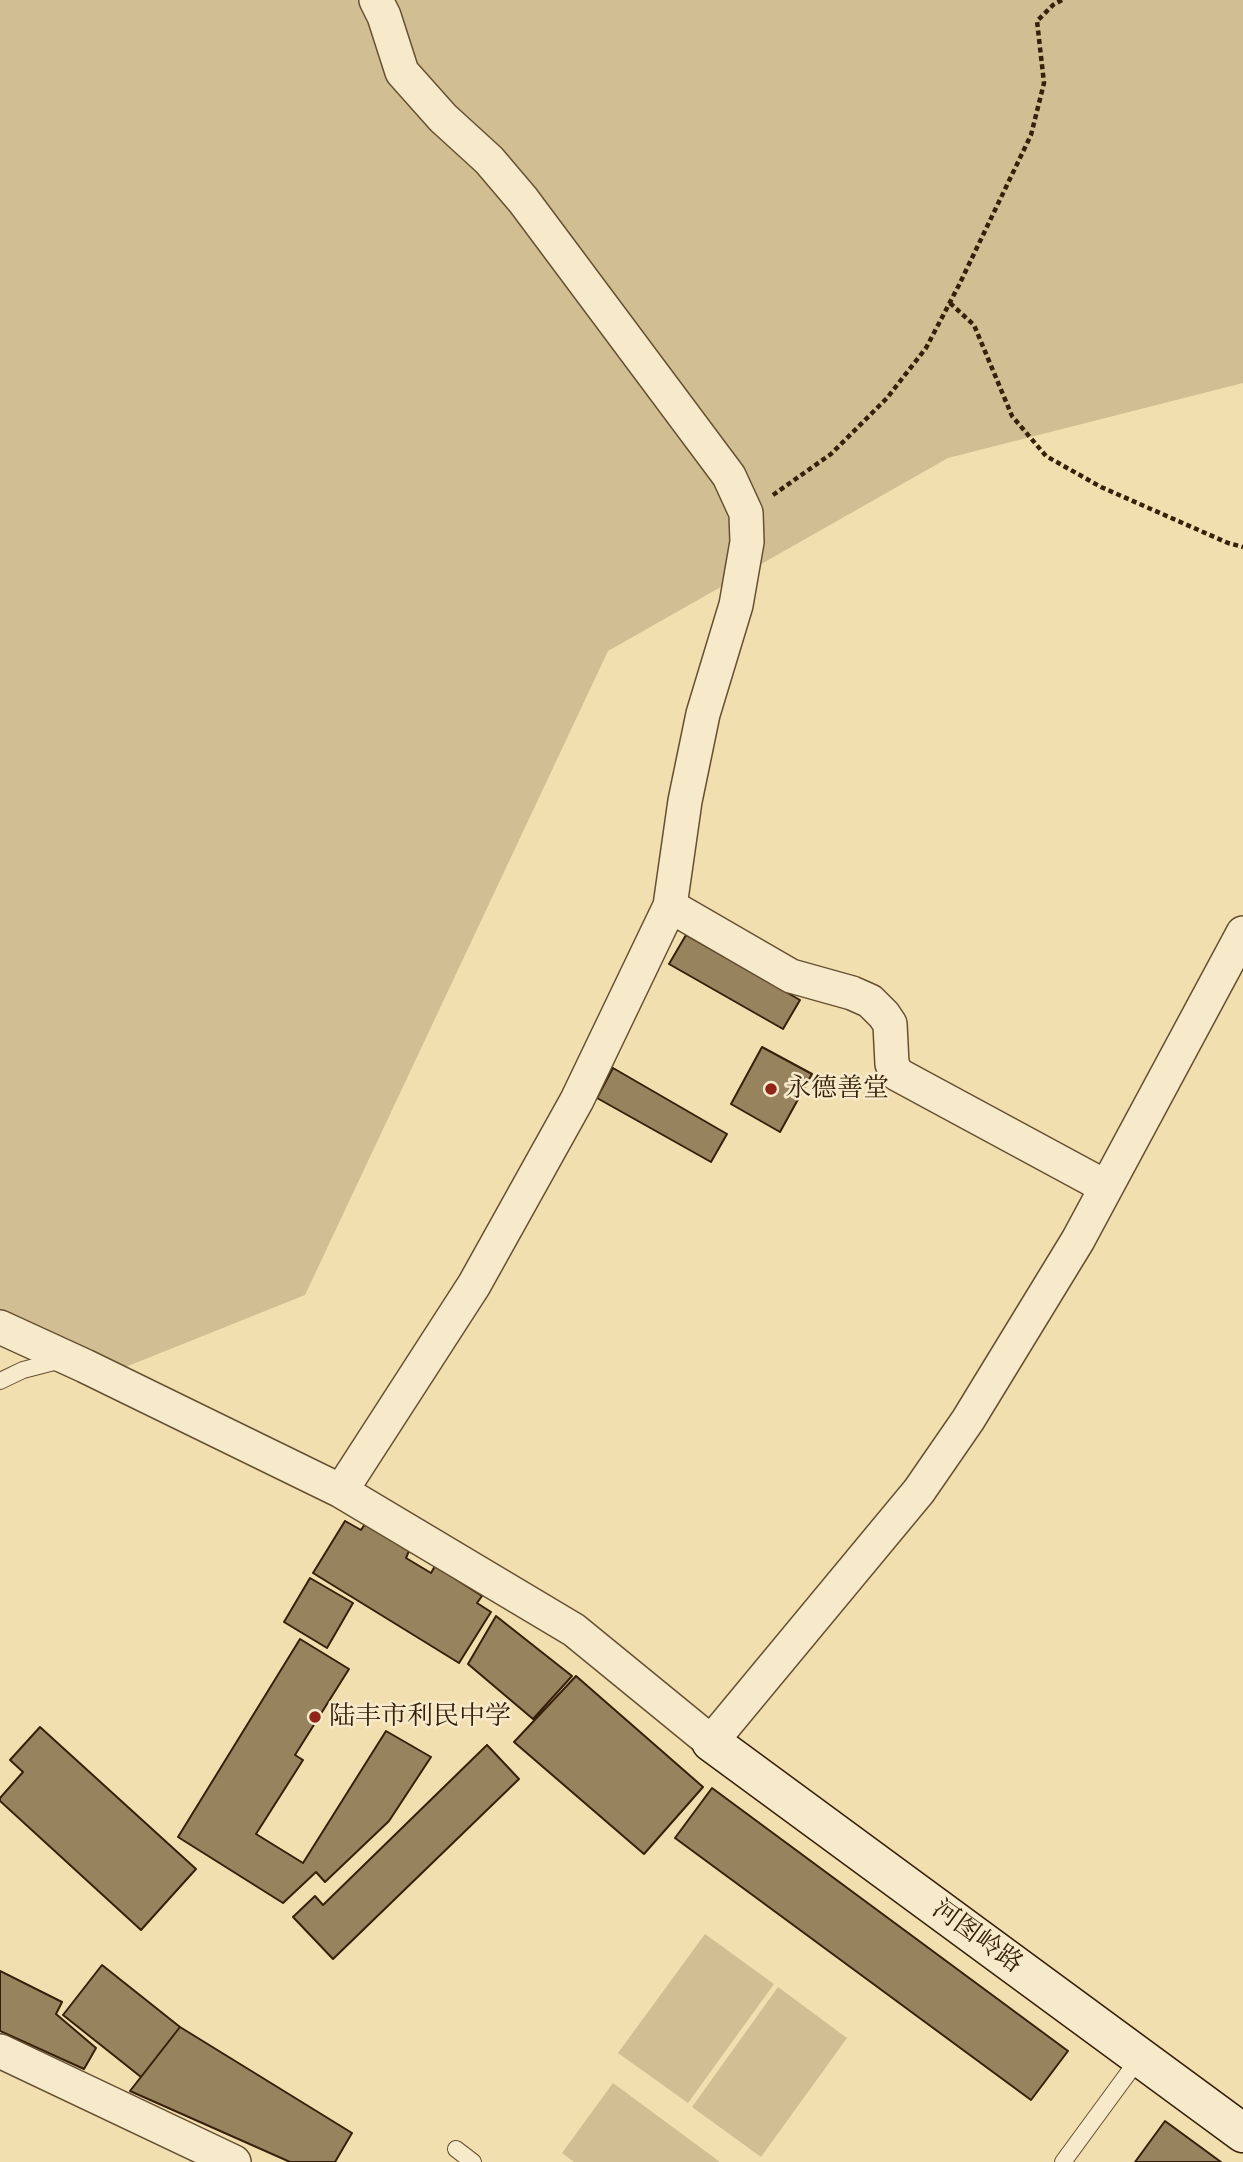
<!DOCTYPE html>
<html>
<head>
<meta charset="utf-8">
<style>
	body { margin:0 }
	canvas { display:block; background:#f1dfaf }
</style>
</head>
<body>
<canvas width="1243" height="2162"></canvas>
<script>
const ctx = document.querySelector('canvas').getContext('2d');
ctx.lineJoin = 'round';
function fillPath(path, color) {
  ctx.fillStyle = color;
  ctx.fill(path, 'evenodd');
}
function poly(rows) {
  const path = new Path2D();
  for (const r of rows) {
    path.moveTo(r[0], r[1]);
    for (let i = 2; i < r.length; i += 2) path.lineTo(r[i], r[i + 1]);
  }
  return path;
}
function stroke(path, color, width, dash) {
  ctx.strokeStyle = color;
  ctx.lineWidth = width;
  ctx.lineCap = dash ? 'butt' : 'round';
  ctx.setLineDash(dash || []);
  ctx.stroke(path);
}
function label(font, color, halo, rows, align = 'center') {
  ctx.font = font + ' "Old Standard TT","Noto Serif SC",serif';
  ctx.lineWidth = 5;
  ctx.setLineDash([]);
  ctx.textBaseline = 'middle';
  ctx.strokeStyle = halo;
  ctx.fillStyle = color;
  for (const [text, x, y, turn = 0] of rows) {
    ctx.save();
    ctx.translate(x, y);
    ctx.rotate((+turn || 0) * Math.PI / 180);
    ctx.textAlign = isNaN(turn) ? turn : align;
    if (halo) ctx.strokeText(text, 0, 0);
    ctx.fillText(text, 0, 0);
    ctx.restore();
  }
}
fillPath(poly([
	[0,0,1243,0,1243,383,948,458,608,651,305,1295,123,1368,0,1320],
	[705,1934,774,1984,688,2103,618,2053],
	[778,1987,847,2038,761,2157,692,2107],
	[613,2083,720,2162,574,2162,562,2153]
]), '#d1bf93');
const building = poly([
	[686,935,800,1000,783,1029,669,964,686,935],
	[762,1047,812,1074,780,1132,731,1104,762,1047],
	[613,1068,727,1134,711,1162,597,1098,613,1068],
	[345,1521,361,1530,365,1524,409,1551,406,1558,431,1573,435,1566,482,1596,477,1603,491,1612,459,1663,313,1573,345,1521],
	[310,1578,353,1603,327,1648,284,1622,310,1578],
	[496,1616,572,1676,533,1719,468,1664,496,1616],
	[300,1639,349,1669,295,1755,303,1760,256,1834,303,1863,386,1731,431,1757,389,1821,325,1882,316,1872,283,1903,178,1837,300,1639],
	[576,1676,703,1787,644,1854,514,1742,576,1676],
	[40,1727,196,1869,141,1930,0,1801,0,1798,23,1772,10,1760,40,1727],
	[487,1745,519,1779,333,1959,293,1917,315,1896,323,1905,487,1745],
	[712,1788,1068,2051,1031,2100,675,1838,712,1788],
	[102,1965,180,2027,141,2077,63,2015,102,1965],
	[0,1971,62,2002,56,2014,96,2048,84,2069,0,2031,0,1971],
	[180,2027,352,2133,335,2162,290,2162,130,2091,180,2027],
	[1165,2121,1221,2162,1135,2162,1165,2121]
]);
fillPath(building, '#98835f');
stroke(building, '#372009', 2);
const lane = poly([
	[0,1381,23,1370,54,1362,62,1363],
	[456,2149,473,2162],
	[1063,2162,1140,2057]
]);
const street = poly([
	[670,906,791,976,852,993,870,1001,884,1015,890,1024,892,1064,897,1074,1106,1187],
	[0,1327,85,1366,341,1491,574,1630,711,1742,919,1491,968,1420,1078,1240,1243,933],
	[341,1491,474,1285,577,1100,670,906,685,801,703,714,736,605,747,542,746,513,729,476,523,200,489,160,443,118,402,72,384,16,376,0],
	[0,2051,234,2162]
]);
const secondary = poly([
	[711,1742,1243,2133]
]);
stroke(lane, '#665032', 18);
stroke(street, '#665032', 36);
stroke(secondary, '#372009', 41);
stroke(poly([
	[950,303,974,325,1012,416,1046,456,1101,487,1228,543,1243,547],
	[773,495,831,454,887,398,926,348,959,285,1031,135,1044,83,1037,21,1053,5,1062,0]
]), '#372009', 4.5, [5, 3.5]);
stroke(lane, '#f6eacb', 16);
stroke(street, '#f6eacb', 33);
stroke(secondary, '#f6eacb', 38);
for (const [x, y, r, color] of [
	[771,1089,7,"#8f2418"],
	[315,1717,7,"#8f2418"]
]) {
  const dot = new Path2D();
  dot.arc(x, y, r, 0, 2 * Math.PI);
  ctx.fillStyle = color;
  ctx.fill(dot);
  stroke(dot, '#f6eacb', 2.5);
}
label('26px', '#372009', '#f6eacb', [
	["永德善堂",785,1089],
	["陆丰市利民中学",329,1717]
], 'left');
label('26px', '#372009', '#f6eacb', [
	["河图岭路",977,1937,36]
]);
</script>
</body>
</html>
